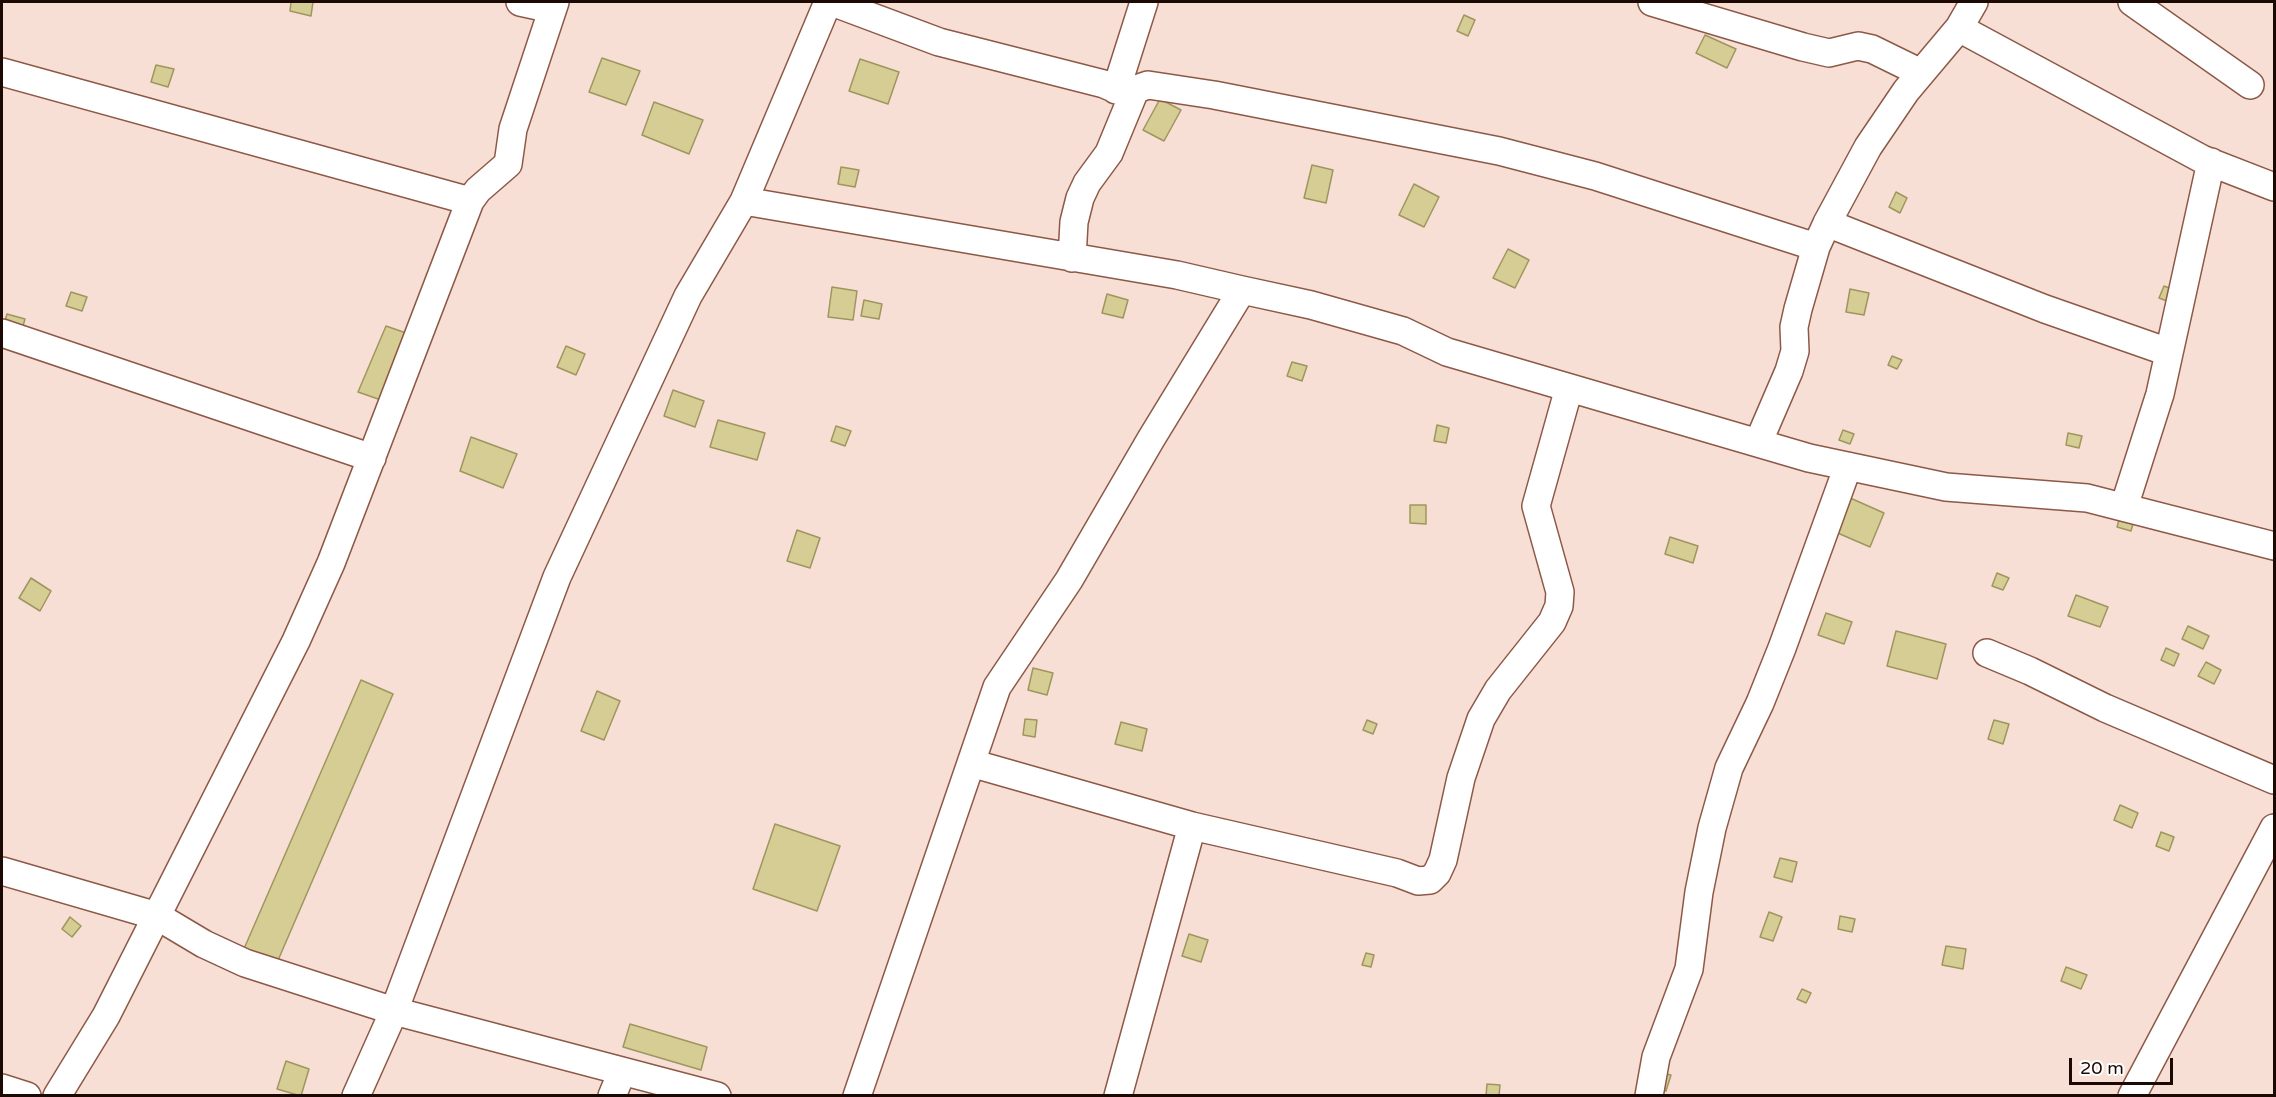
<!DOCTYPE html>
<html>
<head>
<meta charset="utf-8">
<style>
	body { margin:0 }
	#map { position:relative; width:2276px; height:1097px; overflow:hidden; background:#f8dfd6; font-family:"Varela Round",sans-serif }
	canvas { display:block }
	.frame { position:absolute; inset:0; border:3px solid #1d0904; pointer-events:none }
	.scale { position:absolute; left:2069px; top:1058px; width:104px; height:27px; box-sizing:border-box; border:3px solid #1d0904; border-top:0; padding-left:8px; font-size:18px; line-height:21px; white-space:nowrap; color:#1d0904; -webkit-text-stroke:4px #fff; paint-order:stroke }
</style>
</head>
<body>
<div id="map">
<canvas width="2276" height="1097"></canvas>
<div class="frame"></div>
<div class="scale">20 m</div>
</div>
<script>
const ctx = document.querySelector('canvas').getContext('2d');
ctx.lineJoin = 'round';
function fillPath(path, color) {
  ctx.fillStyle = color;
  ctx.fill(path, 'evenodd');
}
function poly(rows) {
  const path = new Path2D();
  for (const r of rows) {
    path.moveTo(r[0], r[1]);
    for (let i = 2; i < r.length; i += 2) path.lineTo(r[i], r[i + 1]);
  }
  return path;
}
function stroke(path, color, width, dash) {
  ctx.strokeStyle = color;
  ctx.lineWidth = width;
  ctx.lineCap = dash ? 'butt' : 'round';
  ctx.setLineDash(dash || []);
  ctx.stroke(path);
}
const building = poly([
	[291,2,313,2,311,16,290,11,291,2],
	[1464,15,1475,20,1468,36,1457,31,1464,15],
	[1705,35,1736,49,1727,68,1696,53,1705,35],
	[602,58,640,71,626,105,589,92,602,58],
	[860,59,899,72,888,104,849,91,860,59],
	[156,65,174,69,168,87,151,82,156,65],
	[1160,99,1181,110,1164,141,1143,130,1160,99],
	[654,102,703,120,689,154,642,135,654,102],
	[1312,165,1333,170,1326,203,1304,198,1312,165],
	[841,167,859,170,855,187,838,184,841,167],
	[1414,184,1439,197,1424,227,1399,215,1414,184],
	[1896,192,1907,198,1900,213,1889,207,1896,192],
	[1508,249,1529,260,1515,288,1493,278,1508,249],
	[2164,286,2177,291,2172,303,2159,298,2164,286],
	[832,287,857,291,853,320,828,317,832,287],
	[1850,289,1869,293,1864,315,1846,312,1850,289],
	[71,292,87,297,82,311,66,306,71,292],
	[1107,294,1128,300,1123,318,1102,313,1107,294],
	[864,300,882,304,879,319,861,316,864,300],
	[7,314,25,319,21,333,3,328,7,314],
	[386,326,409,334,381,400,358,392,386,326],
	[566,346,585,354,576,375,557,367,566,346],
	[1892,356,1902,360,1897,369,1888,365,1892,356],
	[1292,362,1307,366,1302,381,1287,376,1292,362],
	[673,390,704,401,695,427,664,416,673,390],
	[718,420,765,433,757,460,710,447,718,420],
	[1437,425,1449,428,1446,443,1434,441,1437,425],
	[836,426,851,431,845,446,831,441,836,426],
	[1843,430,1854,434,1850,444,1839,440,1843,430],
	[2068,433,2082,436,2079,448,2066,445,2068,433],
	[471,437,517,454,503,488,460,471,471,437],
	[1848,497,1884,513,1870,547,1833,531,1848,497],
	[1410,505,1426,505,1426,524,1410,523,1410,505],
	[2120,516,2134,520,2131,531,2117,527,2120,516],
	[797,530,820,538,810,568,787,561,797,530],
	[1670,537,1698,546,1693,563,1665,554,1670,537],
	[1997,573,2009,578,2003,590,1992,586,1997,573],
	[31,578,51,591,40,611,19,598,31,578],
	[2076,595,2108,607,2100,627,2068,616,2076,595],
	[1826,613,1852,622,1844,644,1818,635,1826,613],
	[2188,626,2209,636,2203,649,2182,639,2188,626],
	[1896,631,1946,644,1937,679,1887,666,1896,631],
	[2166,648,2179,654,2174,666,2161,660,2166,648],
	[2206,662,2221,670,2214,684,2198,676,2206,662],
	[1033,668,1053,673,1047,695,1028,690,1033,668],
	[361,680,393,694,276,965,243,951,361,680],
	[597,691,620,701,604,740,581,731,597,691],
	[1025,719,1037,720,1035,737,1023,735,1025,719],
	[1367,720,1377,724,1373,734,1363,730,1367,720],
	[1994,720,2009,724,2003,744,1988,739,1994,720],
	[1121,722,1147,729,1142,751,1115,744,1121,722],
	[2120,805,2138,813,2132,828,2114,820,2120,805],
	[775,824,840,846,817,911,753,889,775,824],
	[2161,832,2174,837,2169,851,2156,846,2161,832],
	[1780,858,1797,862,1792,882,1774,877,1780,858],
	[1769,912,1782,917,1773,941,1760,937,1769,912],
	[1840,916,1855,919,1852,932,1838,929,1840,916],
	[70,917,81,926,72,937,62,929,70,917],
	[1189,934,1208,940,1201,962,1182,956,1189,934],
	[1946,946,1966,949,1963,969,1942,965,1946,946],
	[1366,953,1374,955,1371,967,1362,965,1366,953],
	[2066,967,2087,975,2081,989,2061,981,2066,967],
	[1802,989,1811,993,1806,1003,1797,999,1802,989],
	[630,1024,707,1047,701,1070,623,1047,630,1024],
	[286,1061,309,1069,301,1096,277,1089,286,1061],
	[1662,1073,1671,1075,1666,1091,1657,1089,1662,1073],
	[1487,1084,1500,1085,1499,1096,1486,1096,1487,1084]
]);
fillPath(building, '#d6cd94');
stroke(building, '#9f965f', 1.5);
const minor = poly([
	[520,2,552,9],
	[832,2,939,42,1104,84,1125,93,1148,85,1214,95,1499,151,1595,176,1816,247],
	[1652,2,1803,47,1829,53,1858,46,1872,49,1921,73],
	[2132,2,2250,85],
	[1959,28,2202,159,2274,187],
	[2,72,470,201],
	[1116,90,1144,2],
	[744,201,1177,275,1242,290,1311,305,1403,331,1447,352,1809,458,1946,487,2087,498,2274,546],
	[1827,223,2045,309,2168,352],
	[1072,258,1074,222,1080,198,1087,183,1109,153,1135,90],
	[2,333,372,458],
	[1758,443,1789,371,1795,351,1794,327,1798,309,1816,247,1827,223,1868,147,1906,91,1959,28,1974,2],
	[2124,507,2160,394,2211,162],
	[1987,653,2030,671,2105,708,2274,780],
	[971,763,1192,826,1397,873,1418,881,1430,880,1437,873,1443,860,1461,778,1481,719,1498,690,1552,622,1559,606,1560,592,1536,506,1569,388],
	[2,871,157,916,204,944,245,963,394,1011,717,1096],
	[2,1088,27,1096],
	[57,1096,106,1016,296,641,331,563,470,201,478,190,508,164,513,129,555,2],
	[356,1096,394,1011,557,577,688,296,744,201,828,2],
	[612,1096,622,1072],
	[857,1096,997,687,1069,580,1151,439,1242,290],
	[1118,1096,1192,826],
	[1649,1096,1656,1057,1689,969,1699,892,1712,828,1729,768,1760,703,1782,648,1848,466],
	[2132,1096,2274,828]
]);
stroke(minor, '#8d5946', 30);
stroke(minor, '#fff', 27);
</script>
</body>
</html>
